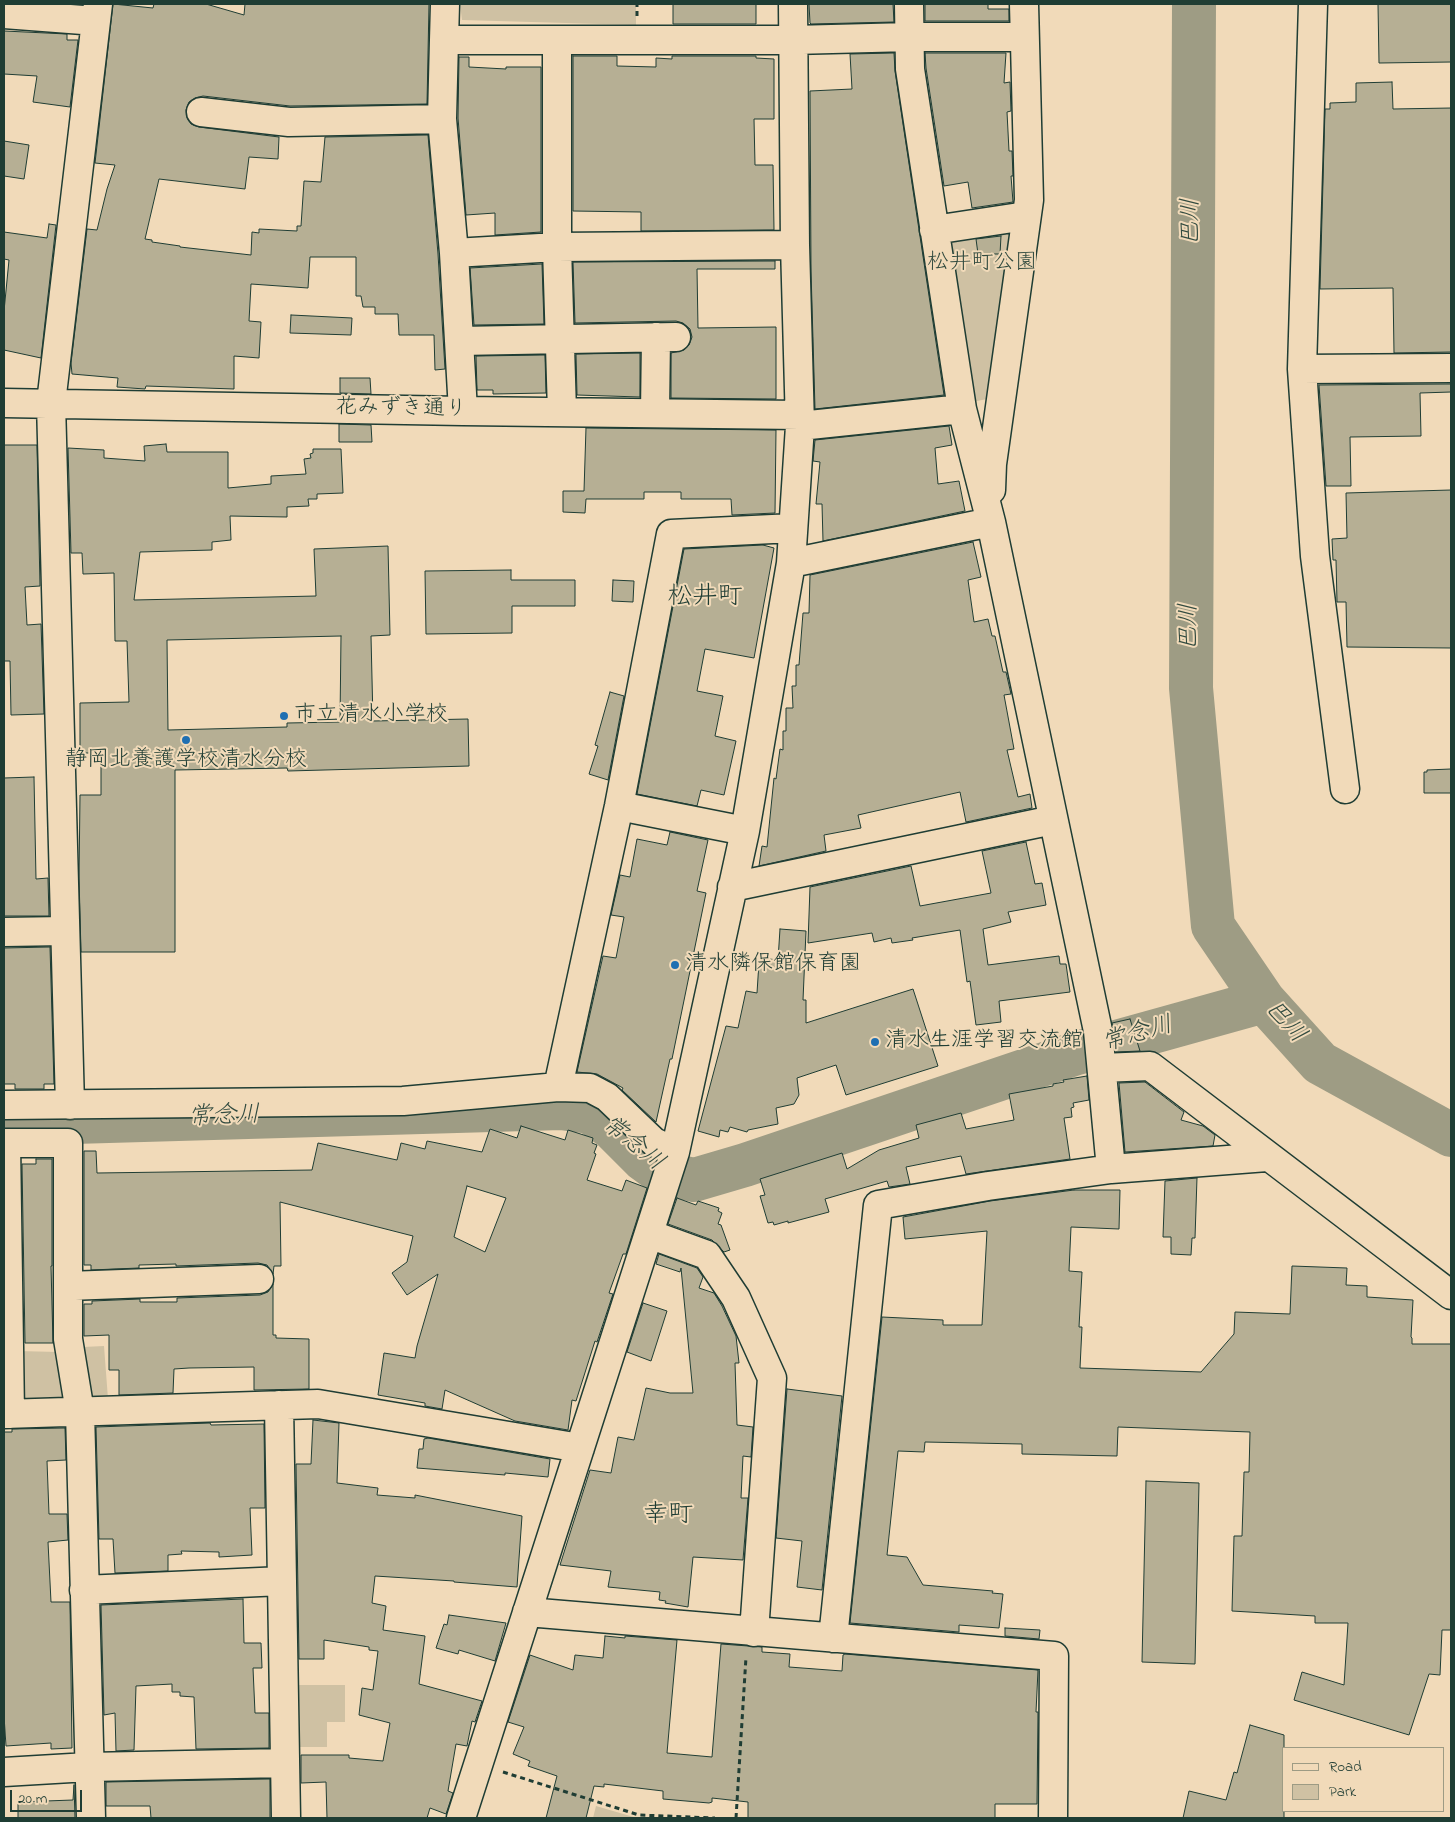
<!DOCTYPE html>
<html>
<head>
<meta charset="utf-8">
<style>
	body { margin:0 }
	#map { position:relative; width:1455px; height:1822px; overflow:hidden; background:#f1dab9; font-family:"Indie Flower",sans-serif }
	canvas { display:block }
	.frame { position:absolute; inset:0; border:5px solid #1f3d34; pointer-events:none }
	.legend { position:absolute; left:1282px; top:1747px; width:162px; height:65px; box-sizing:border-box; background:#f1dab9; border:1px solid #9d9b84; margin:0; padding:6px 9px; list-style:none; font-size:15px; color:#1f3d34 }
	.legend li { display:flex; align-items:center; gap:10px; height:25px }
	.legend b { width:25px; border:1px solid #9d9b84 }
	.scale { position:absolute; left:10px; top:1790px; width:72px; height:22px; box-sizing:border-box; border:2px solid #1f3d34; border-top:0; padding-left:6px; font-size:15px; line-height:18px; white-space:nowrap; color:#1f3d34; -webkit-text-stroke:4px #f1dab9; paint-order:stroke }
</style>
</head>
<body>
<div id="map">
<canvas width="1455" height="1822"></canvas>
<div class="frame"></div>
<ul class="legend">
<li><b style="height:6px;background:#f1dab9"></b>Road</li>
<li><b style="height:14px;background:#cfc1a3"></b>Park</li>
</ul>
<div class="scale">20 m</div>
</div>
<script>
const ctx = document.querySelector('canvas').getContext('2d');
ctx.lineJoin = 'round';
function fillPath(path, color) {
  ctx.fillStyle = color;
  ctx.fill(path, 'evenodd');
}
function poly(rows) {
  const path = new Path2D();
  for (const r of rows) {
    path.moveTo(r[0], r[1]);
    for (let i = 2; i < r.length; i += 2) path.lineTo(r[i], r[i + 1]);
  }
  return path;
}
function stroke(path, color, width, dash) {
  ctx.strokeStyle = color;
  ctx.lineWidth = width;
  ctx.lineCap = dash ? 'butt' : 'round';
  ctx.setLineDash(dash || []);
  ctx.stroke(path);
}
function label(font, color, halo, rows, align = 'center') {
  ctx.font = font + ' "Indie Flower","Klee One",sans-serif';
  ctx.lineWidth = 4;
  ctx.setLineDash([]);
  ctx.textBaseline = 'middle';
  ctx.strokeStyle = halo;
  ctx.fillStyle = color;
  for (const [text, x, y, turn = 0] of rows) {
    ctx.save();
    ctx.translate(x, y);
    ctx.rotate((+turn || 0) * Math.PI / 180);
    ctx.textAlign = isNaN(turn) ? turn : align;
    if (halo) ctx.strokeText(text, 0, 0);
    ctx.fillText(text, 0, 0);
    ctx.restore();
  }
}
fillPath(poly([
	[460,4,636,4,636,25,462,20],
	[1020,226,997,397,967,403,945,235],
	[104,1346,108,1399,97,1399,89,1393,83,1347],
	[17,1351,59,1352,68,1389,61,1399,27,1402,18,1393],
	[293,1685,345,1685,345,1722,327,1722,327,1747,294,1747],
	[596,1806,637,1818,593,1818]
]), '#cfc1a3');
stroke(poly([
	[1194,4,1191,688,1213,926,1264,1001,1320,1063,1451,1135],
	[4,1124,561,1108,590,1112,612,1128,643,1159,662,1173,694,1180,745,1165,1077,1053,1264,1001]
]), '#9e9c84', 44);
const building = poly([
	[113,4,153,8,154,4,206,4,244,15,245,4,429,4,427,104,290,106,203,96,195,98,189,102,186,110,187,118,191,124,199,127,279,137,278,159,249,157,245,189,159,179,145,239,152,240,152,242,180,246,180,247,251,255,252,232,259,233,259,229,297,231,297,226,301,226,304,181,321,182,325,137,428,135,438,254,445,369,435,370,434,335,399,335,398,314,375,314,375,307,363,307,361,296,356,296,356,257,310,257,308,288,251,284,249,321,261,322,259,358,234,356,234,389,146,386,145,389,117,387,118,378,72,374,71,363,87,229,97,230,107,189,115,165,95,163,113,4],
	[673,4,756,4,756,24,673,24,673,4],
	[809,4,893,4,894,22,811,24,810,23,809,4],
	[925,4,988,4,988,9,1009,9,1009,21,925,21,925,4],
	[1378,4,1451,4,1451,62,1379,63,1378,4],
	[4,31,67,34,67,40,78,40,70,107,33,102,37,76,4,74,4,31],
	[894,53,895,71,944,395,815,409,811,271,810,91,852,89,850,54,894,53],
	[925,53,1006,53,1004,83,1010,82,1011,111,1007,112,1009,151,1012,151,1013,176,1011,176,1013,202,972,208,968,182,944,186,926,68,925,53],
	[573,56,617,56,617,66,656,67,656,58,672,59,672,56,756,56,756,58,774,59,774,119,754,119,755,165,773,165,774,230,641,231,641,212,573,211,573,56],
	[459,57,469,57,469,67,506,69,506,67,541,67,541,232,495,235,495,213,466,215,458,118,459,57],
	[1392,82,1393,109,1451,108,1451,352,1394,353,1393,288,1320,289,1325,109,1330,109,1330,103,1356,102,1356,83,1392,82],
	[4,141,29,145,24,179,4,176,4,141],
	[49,224,56,225,41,358,4,350,4,311,9,260,4,259,4,232,47,238,49,224],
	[1001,236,1000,254,978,254,976,239,1001,236],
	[775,261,775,269,697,269,698,328,776,327,776,399,671,398,671,353,684,350,689,345,692,337,690,329,683,323,676,321,575,323,573,262,775,261],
	[542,264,544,324,474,325,470,268,542,264],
	[291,315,352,318,351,335,290,333,291,315],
	[640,353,640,397,577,395,576,354,640,353],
	[545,355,546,393,493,394,493,390,477,390,476,356,545,355],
	[340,378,370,378,371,394,340,393,340,378],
	[1451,384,1451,392,1420,393,1421,436,1350,437,1351,486,1326,486,1319,385,1451,384],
	[339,424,371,425,372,442,339,442,339,424],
	[949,426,952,445,935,448,938,484,959,481,965,511,823,541,822,504,816,504,820,462,813,461,815,440,949,426],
	[586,428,776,430,775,513,732,515,731,499,681,499,681,492,644,492,644,499,586,499,585,513,563,512,563,491,584,491,586,428],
	[166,444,167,452,228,452,228,488,271,484,271,476,306,474,304,459,311,458,310,454,313,453,313,449,341,449,343,493,317,494,317,499,308,499,309,506,287,507,287,517,230,516,231,540,212,542,212,550,140,552,134,600,316,596,314,549,388,546,390,635,371,636,373,721,468,719,469,766,288,771,287,768,175,770,175,952,81,952,79,878,80,795,101,795,101,753,80,753,80,703,129,702,127,641,115,641,114,573,83,574,82,553,71,553,68,448,104,450,104,458,145,461,144,446,166,444],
	[341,636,340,722,287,723,287,727,168,730,167,640,341,636],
	[4,445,37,445,40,586,25,587,27,625,41,624,44,714,11,715,10,661,4,661,4,445],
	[1451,490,1451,648,1347,647,1346,602,1337,602,1336,560,1333,560,1332,539,1347,538,1346,493,1451,490],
	[973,542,981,577,968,580,974,622,988,619,992,636,995,636,1003,672,1006,672,1011,694,1004,695,1014,749,1007,750,1018,797,1030,794,1032,808,966,822,960,792,858,815,861,828,824,835,826,851,759,866,762,846,767,847,774,778,776,779,780,749,783,750,783,731,786,731,786,708,793,708,792,686,796,686,796,665,799,665,803,613,809,613,810,575,973,542],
	[763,545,774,548,754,658,705,649,697,691,723,696,715,736,736,741,724,795,701,790,697,806,637,794,684,549,763,545],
	[511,570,511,580,575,580,575,606,512,606,512,633,426,634,425,571,511,570],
	[613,580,634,581,633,602,612,601,613,580],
	[610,692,624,696,608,780,589,774,598,746,595,745,610,692],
	[1451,769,1451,793,1424,793,1424,772,1427,772,1427,770,1451,769],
	[34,777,36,879,48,878,49,916,4,916,4,778,34,777],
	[670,832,708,840,697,891,706,893,672,1059,670,1059,656,1122,622,1090,623,1088,597,1074,577,1072,603,956,616,958,624,917,611,915,620,875,630,877,637,839,667,845,670,832],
	[1026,842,1035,884,1042,883,1046,905,1008,912,1011,922,983,929,988,965,1059,956,1060,964,1066,964,1070,992,999,1001,1001,1022,976,1025,970,981,967,982,960,930,912,938,913,940,892,943,891,938,874,942,872,933,808,943,810,887,911,866,920,906,991,893,982,851,1026,842],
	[780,929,806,931,803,1000,806,1000,806,1023,913,989,938,1066,846,1095,836,1065,797,1078,799,1095,794,1104,776,1108,778,1124,748,1130,747,1132,730,1127,728,1132,720,1130,719,1137,698,1131,726,1026,738,1028,746,991,757,993,759,962,769,962,769,959,778,960,780,929],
	[50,947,54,1084,44,1084,44,1089,15,1089,15,1084,4,1084,4,948,50,947],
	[1130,1019,1140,1051,1116,1052,1112,1023,1130,1019],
	[1087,1076,1089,1100,1073,1103,1074,1107,1071,1108,1072,1117,1064,1118,1070,1159,966,1174,961,1156,906,1167,910,1184,889,1187,887,1181,825,1199,829,1212,788,1223,788,1221,774,1225,773,1222,768,1223,760,1196,765,1195,760,1179,842,1153,847,1169,879,1150,919,1138,916,1125,961,1113,966,1129,1014,1120,1009,1094,1053,1086,1053,1084,1064,1082,1063,1080,1087,1076],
	[1145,1082,1184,1112,1181,1120,1203,1126,1215,1135,1213,1146,1125,1152,1119,1083,1145,1082],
	[521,1126,565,1140,568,1130,593,1138,592,1143,597,1145,594,1153,596,1154,587,1180,622,1191,626,1180,647,1188,626,1254,623,1254,609,1293,613,1294,597,1342,595,1341,576,1401,572,1400,568,1430,515,1421,445,1390,442,1409,425,1406,425,1403,378,1395,384,1353,415,1358,417,1346,438,1274,407,1295,392,1273,407,1262,413,1236,280,1202,281,1266,274,1266,273,1274,267,1265,258,1263,176,1266,176,1264,139,1265,139,1268,91,1270,91,1265,84,1265,84,1151,96,1151,97,1173,312,1170,318,1143,397,1160,401,1143,425,1149,427,1141,482,1152,490,1129,517,1138,521,1126],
	[467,1186,506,1198,485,1252,454,1237,467,1186],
	[36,1159,52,1159,52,1266,51,1266,53,1343,25,1343,22,1164,36,1164,36,1159],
	[1197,1178,1195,1238,1192,1238,1191,1255,1171,1254,1171,1237,1163,1237,1165,1181,1197,1178],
	[1074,1190,1120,1190,1119,1229,1071,1227,1069,1271,1082,1272,1079,1327,1082,1327,1080,1368,1201,1372,1234,1334,1235,1312,1290,1314,1292,1266,1347,1268,1346,1285,1367,1286,1367,1297,1413,1300,1411,1337,1412,1338,1412,1344,1451,1344,1451,1630,1442,1630,1440,1675,1429,1674,1409,1735,1294,1700,1302,1672,1344,1685,1348,1623,1315,1623,1315,1616,1232,1611,1234,1536,1242,1536,1244,1472,1249,1472,1250,1432,1118,1427,1117,1456,1022,1454,1022,1444,925,1442,924,1452,898,1451,887,1555,907,1557,923,1585,993,1591,992,1593,1003,1594,999,1628,959,1625,959,1632,850,1623,882,1317,943,1320,943,1325,982,1325,987,1231,905,1239,903,1217,990,1201,1074,1190],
	[677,1198,696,1205,698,1201,719,1208,718,1211,722,1213,718,1224,721,1225,730,1250,724,1252,712,1240,668,1224,677,1198],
	[659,1254,697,1268,703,1277,699,1288,714,1293,722,1306,736,1336,739,1363,735,1363,737,1425,753,1427,751,1457,743,1456,741,1498,748,1498,743,1560,693,1557,688,1607,665,1603,666,1601,659,1600,660,1592,608,1587,611,1571,560,1565,590,1470,611,1473,618,1437,634,1440,646,1388,670,1393,693,1393,681,1268,680,1272,656,1264,659,1254],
	[273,1284,273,1335,276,1335,276,1338,309,1339,309,1389,254,1390,254,1367,189,1368,174,1369,173,1393,119,1395,119,1370,109,1370,109,1335,84,1336,84,1304,92,1304,92,1301,140,1299,140,1302,177,1302,177,1298,260,1295,268,1292,273,1284],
	[643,1303,667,1311,651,1361,627,1352,643,1303],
	[787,1389,842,1396,822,1590,797,1587,802,1541,776,1538,787,1389],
	[313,1420,339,1423,337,1483,378,1488,377,1495,415,1498,415,1495,522,1516,517,1587,454,1582,454,1581,375,1576,372,1603,386,1606,383,1630,425,1636,419,1684,482,1701,475,1722,472,1721,467,1746,456,1744,448,1791,453,1793,446,1814,430,1808,427,1818,327,1818,326,1782,301,1783,301,1755,349,1755,349,1758,383,1761,390,1723,359,1715,362,1688,373,1690,378,1651,369,1650,369,1647,324,1640,324,1659,299,1659,296,1464,311,1464,313,1420],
	[210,1423,211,1425,264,1424,265,1508,250,1508,252,1555,219,1557,219,1552,181,1551,182,1554,168,1555,168,1571,115,1573,113,1539,99,1539,96,1427,210,1423],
	[65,1428,66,1460,47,1461,49,1514,67,1514,68,1540,48,1542,51,1602,70,1602,72,1748,51,1749,51,1743,6,1746,4,1716,4,1432,12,1432,12,1429,65,1428],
	[428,1438,550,1459,548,1477,505,1473,505,1475,417,1468,419,1449,423,1449,424,1439,428,1438],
	[1146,1481,1199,1483,1195,1664,1142,1662,1146,1481],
	[243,1599,244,1643,261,1643,262,1668,253,1668,255,1713,269,1713,269,1748,196,1749,194,1697,180,1696,180,1692,172,1692,172,1684,136,1686,134,1750,116,1751,115,1713,104,1715,101,1605,243,1599],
	[449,1615,506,1623,495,1661,459,1650,458,1654,436,1648,444,1624,447,1625,449,1615],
	[1005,1628,1040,1630,1039,1639,1005,1636,1005,1628],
	[605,1636,625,1638,625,1636,677,1640,667,1753,712,1757,721,1644,762,1647,762,1652,790,1654,789,1667,842,1671,843,1655,845,1654,1038,1670,1036,1712,1038,1712,1037,1804,995,1804,995,1818,748,1818,748,1802,712,1798,712,1802,709,1803,663,1799,663,1791,604,1784,604,1787,594,1786,586,1818,546,1818,557,1776,528,1766,530,1761,513,1754,524,1727,508,1722,530,1655,573,1670,575,1655,603,1658,605,1636],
	[1250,1725,1284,1735,1284,1818,1183,1818,1189,1791,1226,1800,1234,1772,1237,1773,1250,1725],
	[270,1779,270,1818,151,1818,150,1806,106,1806,106,1782,270,1779],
	[74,1785,75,1818,18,1818,18,1802,73,1800,74,1785]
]);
fillPath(building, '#b6af94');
stroke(building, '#1f3d34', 1);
const minor = poly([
	[445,4,444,40,793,40,910,37,1023,37],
	[909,4,910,69,962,409,991,522,1098,1031,1111,1169],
	[1313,4,1302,369,1315,556,1345,789],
	[4,14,96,21],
	[444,40,442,119,454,253,463,411],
	[557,41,557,247,562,412],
	[201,112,289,122,442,119],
	[934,230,1026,216],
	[454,253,557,247,795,245],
	[459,341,676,337],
	[1302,369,1451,368],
	[4,403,463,411,799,415],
	[655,413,656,337],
	[800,426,962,409],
	[991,490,992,464,1029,200,1024,4],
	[791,563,991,522],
	[619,806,745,831],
	[732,887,1053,820],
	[4,932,65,931],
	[1102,1068,1150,1066,1451,1295],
	[558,1087,619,806,671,534,793,528],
	[4,1105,403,1101,558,1087,590,1088,607,1097,654,1142,675,1152],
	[70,1105,51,403,98,4],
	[4,1143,68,1143,68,1339,80,1412,91,1818],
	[6,1143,10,1414],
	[649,1234,707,1255,736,1298,772,1378,754,1632],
	[68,1286,259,1279],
	[279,1405,286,1818],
	[4,1414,318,1404,580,1448],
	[84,1590,282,1581],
	[527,1612,1054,1656,1053,1818],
	[833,1638,878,1205,988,1186,1111,1169,1267,1157],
	[4,1772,88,1767,285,1763],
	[461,1818,675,1152,745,831,791,563,800,426,795,245,793,4]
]);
stroke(minor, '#1f3d34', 31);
stroke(poly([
	[637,16,637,4],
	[503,1772,639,1815,715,1818],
	[736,1818,746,1657]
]), '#1f3d34', 3, [5, 4]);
stroke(minor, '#f1dab9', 28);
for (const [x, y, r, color] of [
	[284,716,5,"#1f6fb2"],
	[186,740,5,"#1f6fb2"],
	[675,965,5,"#1f6fb2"],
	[875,1042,5,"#1f6fb2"]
]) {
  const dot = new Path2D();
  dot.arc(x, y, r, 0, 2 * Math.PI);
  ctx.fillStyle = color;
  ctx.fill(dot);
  stroke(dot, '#f1dab9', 2);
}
label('22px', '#314a3f', '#f1dab9', [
	["松井町公園",982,264]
]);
label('22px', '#1f3d34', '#f1dab9', [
	["花みずき通り",401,410,1]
]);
label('22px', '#1f3d34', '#f1dab9', [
	["市立清水小学校",294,716],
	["静岡北養護学校清水分校",186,761,"center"],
	["清水隣保館保育園",685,965],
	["清水生涯学習交流館",885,1042]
], 'left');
label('italic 24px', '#324b40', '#f1dab9', [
	["巴川",1193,222,-90],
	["巴川",1191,627,-90],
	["巴川",1284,1023,48],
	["常念川",1138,1036,-16],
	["常念川",224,1118,-2],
	["常念川",632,1145,39]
]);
label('25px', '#1f3d34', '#f1dab9', [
	["松井町",705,599],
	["幸町",668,1517]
]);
</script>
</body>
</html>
